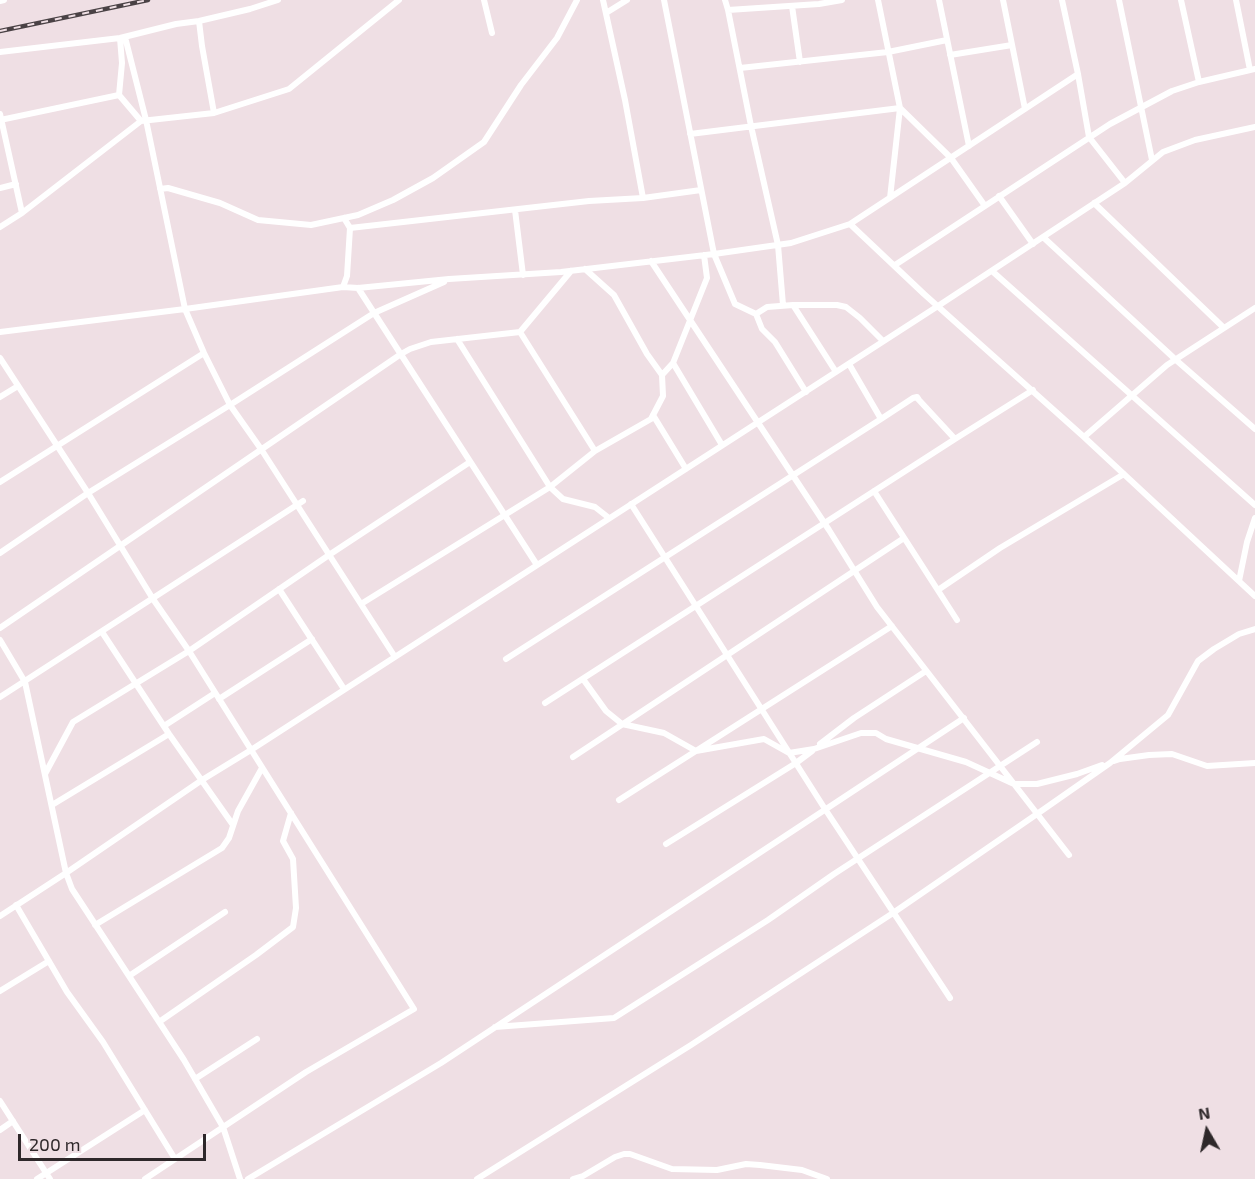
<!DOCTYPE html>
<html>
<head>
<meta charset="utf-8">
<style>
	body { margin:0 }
	#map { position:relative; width:1255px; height:1179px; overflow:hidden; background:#efdfe4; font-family:"Exo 2",sans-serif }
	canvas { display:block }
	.north { position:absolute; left:1177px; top:1101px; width:60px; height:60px; -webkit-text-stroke:4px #efdfe4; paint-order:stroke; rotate:351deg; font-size:16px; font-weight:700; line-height:24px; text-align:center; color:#2e282a }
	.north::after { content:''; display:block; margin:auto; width:21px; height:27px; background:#2e282a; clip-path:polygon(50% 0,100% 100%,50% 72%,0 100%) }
	.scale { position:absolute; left:18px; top:1134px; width:188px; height:27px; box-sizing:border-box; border:3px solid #2e282a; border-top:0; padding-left:8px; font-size:18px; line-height:21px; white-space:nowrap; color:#2e282a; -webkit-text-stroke:4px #efdfe4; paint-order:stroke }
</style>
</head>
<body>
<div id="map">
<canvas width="1255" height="1179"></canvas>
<div class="north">N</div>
<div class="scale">200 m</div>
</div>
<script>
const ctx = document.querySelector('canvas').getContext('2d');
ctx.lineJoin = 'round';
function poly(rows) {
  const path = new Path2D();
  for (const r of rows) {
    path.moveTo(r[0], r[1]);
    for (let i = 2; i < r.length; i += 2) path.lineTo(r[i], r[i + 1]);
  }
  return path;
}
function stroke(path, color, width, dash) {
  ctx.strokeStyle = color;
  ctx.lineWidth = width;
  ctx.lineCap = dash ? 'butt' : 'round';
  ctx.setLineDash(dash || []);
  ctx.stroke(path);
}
stroke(poly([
	[484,0,492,33],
	[603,0,625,100,643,198],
	[664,0,714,254,735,304,756,314,762,329,775,342,806,392],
	[725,0,728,10,819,4,842,0],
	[878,0,900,108,890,198],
	[939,0,969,146],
	[1003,0,1025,109],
	[1062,0,1078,74,1089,137,1125,183],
	[1119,0,1152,160],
	[1181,0,1199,82],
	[1236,0,1250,70],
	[0,1,4,0],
	[792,6,800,62],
	[728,10,751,126,778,245,783,305],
	[606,13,627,0],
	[199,21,202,46,214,113],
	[125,37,146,120,185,309,204,353,230,405,261,449,395,657],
	[0,52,120,38,176,24,199,21,250,9,278,0],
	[950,55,1012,45],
	[740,68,888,52,947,40],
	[119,95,122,63,120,38],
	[0,114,22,213],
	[0,120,119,95,141,121,214,113,289,89,399,0],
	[690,134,900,108,951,158,985,206],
	[0,188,16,184],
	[160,189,168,188,220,203,258,220,311,225,358,215,393,200,433,178,484,142,521,85,557,38,577,0],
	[999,196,1033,244],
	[1094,203,1224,328],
	[515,210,523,275],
	[850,224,1078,74],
	[0,227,22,213,141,121],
	[350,228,589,201,643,198,701,190],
	[1043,237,1176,360,1255,429],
	[651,261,829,530,877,607,1069,855],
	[895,265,1110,124,1172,91,1199,82,1255,69],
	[992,271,1255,505],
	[343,287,347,276,350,228,344,218],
	[358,288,537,565],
	[793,305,837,305,846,307,860,318,883,341],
	[756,314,767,307,793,305,836,372],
	[0,332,185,309,343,287,358,288,449,279,561,272,714,254,791,243,850,224,924,294,1084,437,1167,365,1255,308],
	[520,332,571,271],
	[457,339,550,487,563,499,595,507,609,518],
	[0,358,88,493,153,599,189,651,414,1009,306,1072,145,1179],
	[673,363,722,445],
	[849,364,881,419],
	[662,375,673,363,707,278,704,255],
	[0,397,18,386],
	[653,415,686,469],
	[1084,437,1255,596],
	[0,482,204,353],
	[874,491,957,620],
	[631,504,825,809,950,998],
	[0,553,88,493,230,405,374,313,444,282],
	[1239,581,1247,542,1255,518],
	[279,589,344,689],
	[938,590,1000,548,1124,474],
	[361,604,550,487,595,451,651,419,663,396,662,375,647,354,614,295,585,269],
	[0,628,401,354,410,349,431,342,520,332,595,451],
	[102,632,169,734,233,825],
	[0,640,25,682,66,873,72,889,184,1060,223,1127,240,1179],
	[506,659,881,419,913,398,917,397,919,400,955,439,1033,390],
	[583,679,606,711,622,724,664,733,696,751,764,739,789,753,814,749,861,733,876,733,886,739,966,762,1014,784,1037,784,1077,774,1102,765],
	[0,697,303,501],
	[219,699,312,639],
	[545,703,955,439],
	[164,726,215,693],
	[820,744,854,718,926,671],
	[573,757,904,538],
	[1114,761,1120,759,1149,755,1172,754,1207,766,1255,763],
	[45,774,73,722,189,651,329,555,470,462],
	[619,800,892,626],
	[52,805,169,734],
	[666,844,796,763,812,751],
	[16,905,67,992,103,1042,175,1159],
	[0,916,66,873,202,780,251,750,938,306,1125,183,1163,152,1195,140,1255,127],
	[95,925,222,848,229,838,238,811,262,768],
	[129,976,225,912],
	[0,991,49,961],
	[159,1022,256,955,293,927,296,908,293,859,283,841,291,813],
	[495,1027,614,1018,768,920,834,874,1037,742],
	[195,1079,257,1039],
	[0,1101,50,1179],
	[0,1130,13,1121],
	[37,1179,145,1110],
	[248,1179,441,1063,964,718],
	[477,1179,691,1045,893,913,1037,814,1110,763,1168,715,1198,661,1214,649,1239,634,1255,629],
	[573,1179,583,1176,615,1157,624,1154,630,1154,672,1169,717,1170,746,1164,760,1165,802,1170,827,1179]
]), '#fff', 6);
const rail = poly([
	[0,31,148,0]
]);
stroke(rail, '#4a4245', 4.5);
stroke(rail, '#efdfe4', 2, [7]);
</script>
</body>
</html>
